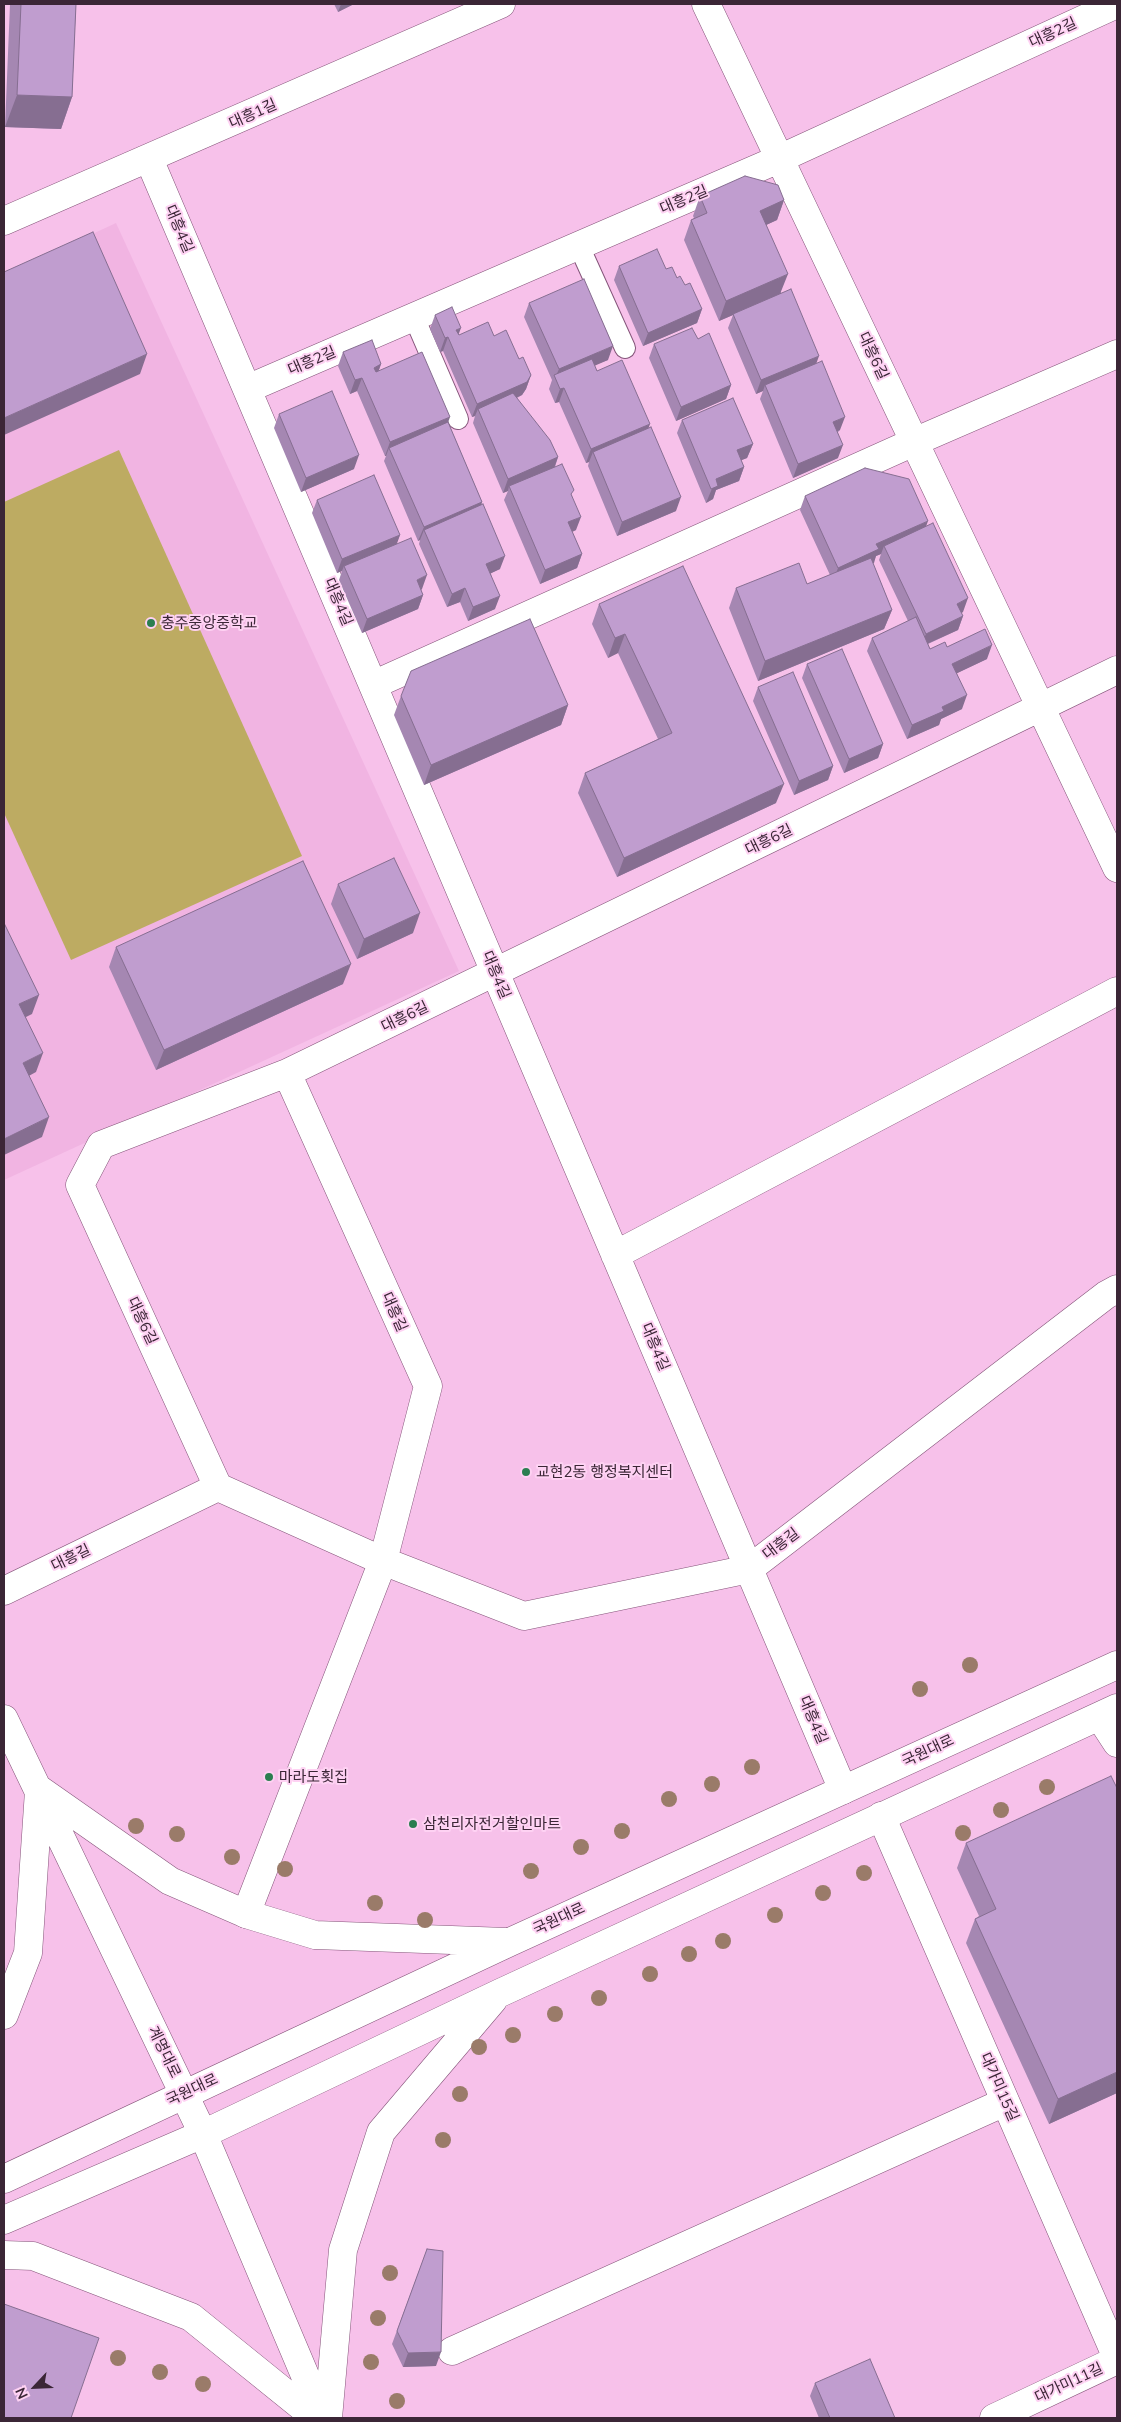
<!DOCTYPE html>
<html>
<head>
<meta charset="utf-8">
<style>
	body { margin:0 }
	#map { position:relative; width:1121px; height:2422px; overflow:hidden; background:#f7c1ea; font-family:Mulish,sans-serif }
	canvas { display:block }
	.frame { position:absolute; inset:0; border:5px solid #3b2636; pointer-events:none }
	.north { position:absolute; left:10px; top:2362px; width:50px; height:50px; -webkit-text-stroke:4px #fed2f3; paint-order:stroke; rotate:245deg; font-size:14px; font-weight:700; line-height:20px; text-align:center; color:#3b2636 }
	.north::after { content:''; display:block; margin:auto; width:18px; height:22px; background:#3b2636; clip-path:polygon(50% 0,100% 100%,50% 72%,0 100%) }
</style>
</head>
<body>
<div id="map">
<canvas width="1121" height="2422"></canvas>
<div class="frame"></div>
<div class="north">N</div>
</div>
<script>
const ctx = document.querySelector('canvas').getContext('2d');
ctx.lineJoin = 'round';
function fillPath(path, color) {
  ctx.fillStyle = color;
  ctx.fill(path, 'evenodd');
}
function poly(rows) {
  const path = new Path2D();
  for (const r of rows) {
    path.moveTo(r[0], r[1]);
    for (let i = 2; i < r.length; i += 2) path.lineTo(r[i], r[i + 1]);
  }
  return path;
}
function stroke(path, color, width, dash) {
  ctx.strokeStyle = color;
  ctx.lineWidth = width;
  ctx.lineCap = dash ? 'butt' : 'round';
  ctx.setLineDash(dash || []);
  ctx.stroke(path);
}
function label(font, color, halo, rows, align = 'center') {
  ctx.font = font + ' Mulish,"Noto Sans KR",sans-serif';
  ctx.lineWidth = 4;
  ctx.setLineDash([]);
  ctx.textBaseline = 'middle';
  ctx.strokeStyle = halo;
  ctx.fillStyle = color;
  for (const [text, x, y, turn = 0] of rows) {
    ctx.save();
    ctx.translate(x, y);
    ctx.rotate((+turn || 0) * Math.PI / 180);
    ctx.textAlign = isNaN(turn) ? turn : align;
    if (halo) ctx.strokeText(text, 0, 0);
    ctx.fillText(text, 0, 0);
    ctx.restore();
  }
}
fillPath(poly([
	[116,223,459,971,4,1180,4,275]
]), '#f1b4e2');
fillPath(poly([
	[119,450,302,856,71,960,4,813,4,502]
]), '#bdab62');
const lane = poly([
	[579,246,625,348],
	[414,317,458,419]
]);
const street = poly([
	[706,4,1117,868],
	[149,159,843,1790],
	[4,221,501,4],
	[247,389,779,159,1117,4],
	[373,685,914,442,1117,354],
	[615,1255,1117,991],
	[218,1487,80,1185,101,1145,287,1073,1117,670],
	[218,1487,383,1561,524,1616,749,1569,1106,1295,1117,1289],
	[4,1591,218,1487],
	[1100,1717,1117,1743],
	[881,1816,1117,2358],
	[246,1914,383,1561,428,1386,287,1073],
	[452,2351,1005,2102],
	[994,2418,1117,2360]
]);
const secondary = poly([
	[4,1719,203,2134,323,2418],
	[40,1790,170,1881,246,1914,315,1935,506,1942],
	[4,2015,28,1953,39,1791],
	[4,2179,510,1942,1117,1665],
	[4,2220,203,2134,500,1993,1117,1708],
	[4,2255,33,2256,191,2317,316,2418],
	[328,2418,343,2250,381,2132,493,2000]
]);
stroke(lane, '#85557a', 22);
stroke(street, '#85557a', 29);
stroke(secondary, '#85557a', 29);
stroke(lane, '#fff', 20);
stroke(street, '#fff', 28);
stroke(secondary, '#fff', 28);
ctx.fillStyle = '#9a7b69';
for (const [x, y] of [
	[970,1665],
	[920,1689],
	[752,1767],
	[712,1784],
	[1047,1787],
	[669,1799],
	[1001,1810],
	[136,1826],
	[622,1831],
	[963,1833],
	[177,1834],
	[581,1847],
	[232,1857],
	[285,1869],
	[531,1871],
	[864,1873],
	[823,1893],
	[375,1903],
	[775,1915],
	[425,1920],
	[723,1941],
	[689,1954],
	[650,1974],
	[599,1998],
	[555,2014],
	[513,2035],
	[479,2047],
	[460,2094],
	[443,2140],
	[390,2273],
	[378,2318],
	[118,2358],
	[371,2362],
	[160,2372],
	[203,2384],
	[397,2401]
]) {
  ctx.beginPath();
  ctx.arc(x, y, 8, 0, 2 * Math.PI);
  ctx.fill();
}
fillPath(poly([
	[10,4,76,4,72,97,61,129,5,127],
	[334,4,354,4,338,12],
	[700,196,784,200,777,220,766,225,781,293,816,363,840,430,838,432,838,458,793,478,760,399,763,391,756,394,728,328,733,315,719,321,684,240,691,220,694,218,693,216],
	[619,266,666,269,685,285,702,309,697,323,643,346,614,280],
	[529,303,608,360,594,365,597,371,648,429,676,511,617,536,588,466,589,462,586,463,559,402,555,403,549,389,552,380,524,317],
	[435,315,459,335,494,336,519,359,531,375,526,389,522,395,517,398,558,457,555,467,572,496,576,530,572,532,582,554,577,568,540,584,504,500,508,491,503,493,473,423,475,416,472,417,443,351,440,352,430,329],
	[654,344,731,385,726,399,676,421,649,358],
	[343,352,381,364,379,370,448,422,482,502,481,506,500,569,491,573,495,609,468,621,460,602,447,607,419,544,420,540,418,541,384,461,386,456,385,456,357,391,350,394,338,366],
	[279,414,354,469,301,492,274,428],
	[682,420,753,444,747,458,741,460,744,467,739,481,716,490,713,499,706,503,677,433],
	[805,496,926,526,963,612,961,613,963,616,958,630,928,644,930,649,947,647,987,659,957,673,962,709,941,719,939,725,907,739,867,651,872,638,908,621,879,560,881,554,876,556,873,563,892,610,884,629,758,681,729,608,736,588,807,584,830,575,800,510],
	[317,500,400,535,396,544,422,589,421,590,423,595,418,609,362,633,339,580,342,571,337,573,312,513],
	[599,604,776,803,617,877,578,793,585,773,658,739,618,653,608,658,592,624],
	[807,664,883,744,878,758,844,773,802,678],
	[758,687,833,766,828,780,794,795,753,701],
	[401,696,568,705,561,725,424,785,394,715],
	[338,884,413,933,357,959,331,904],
	[116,947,343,984,156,1070,109,967],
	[966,1843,1117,2093,1049,2124,966,1943,975,1919,979,1916,957,1868],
	[427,2249,436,2366,403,2367,392,2344],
	[815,2383,895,2418,819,2418,810,2396]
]), '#a587b2');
fillPath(poly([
	[341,4,354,4,338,12],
	[17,95,72,97,61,129,5,127],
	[784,200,777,220,753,231,760,211],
	[788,274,780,294,733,314,733,315,719,321,726,301],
	[702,309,697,323,643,346,648,333],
	[461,328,456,341,456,330],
	[448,337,443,351,440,352,445,338],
	[613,346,608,360,557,382,555,378,559,369],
	[147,354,140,374,4,435,4,418],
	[819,356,814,370,765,385,763,391,756,394,761,380],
	[381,364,376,378,374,368],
	[531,375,526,389,522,395,480,414,478,409,475,416,472,417,477,404],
	[362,378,357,391,350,394,355,380],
	[731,385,726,399,676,421,681,407],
	[564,388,559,402,555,403,560,389],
	[450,417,445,431,389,448,386,456,385,456,390,442],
	[845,417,840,430,828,435,833,422],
	[650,424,645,438,593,452,589,462,586,463,591,449],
	[753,444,747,458,732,464,737,450],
	[843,445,838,458,793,478,798,464],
	[359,455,354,469,301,492,306,478],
	[558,457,553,471,509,486,508,491,503,493,508,479],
	[744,467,739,481,716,490,713,499,706,503,716,479],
	[681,497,676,511,617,536,622,522],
	[482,502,477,516,424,530,420,540,418,541,424,527],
	[581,517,576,530,563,536,568,522],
	[928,521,923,535,884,546,881,554,876,556,874,563,833,582,838,568,876,544],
	[400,535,395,549,344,566,342,571,337,573,342,559],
	[582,554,577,568,540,584,545,570],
	[505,556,500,569,481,578,486,564],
	[427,575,422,589,412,594,417,580],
	[465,588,460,602,447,607,452,594],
	[423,595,418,609,362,633,367,619],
	[500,596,495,609,468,621,473,607],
	[968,598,963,612,952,618,957,604],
	[892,610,884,629,758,681,765,661],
	[963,616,958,630,920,647,926,634],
	[625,634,618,653,608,658,615,638],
	[992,645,987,659,947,678,952,664],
	[967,695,962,709,941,719,939,725,907,739,912,725,942,707],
	[568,705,561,725,424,785,431,765],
	[883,744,878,758,844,773,849,759],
	[833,766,828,780,794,795,799,781],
	[784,784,776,803,617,877,624,858],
	[420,913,413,933,357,959,364,939],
	[351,964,343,984,156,1070,164,1050],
	[39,995,32,1014,12,1024,19,1004],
	[43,1053,36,1072,16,1083,23,1063],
	[49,1117,42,1137,4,1155,4,1139],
	[1117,2072,1117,2093,1049,2124,1058,2099],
	[441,2352,436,2366,403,2367,408,2353]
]), '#866e91');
const building = poly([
	[21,4,76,4,72,97,17,95,21,4],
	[745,176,778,185,784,200,760,211,788,274,726,301,691,220,707,213,700,196,745,176],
	[93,232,147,354,4,418,4,272,93,232],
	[657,249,666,269,672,267,677,278,680,276,685,285,690,283,702,309,648,333,619,266,657,249],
	[584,279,613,346,559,369,529,303,584,279],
	[791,289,819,356,761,380,733,314,791,289],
	[452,307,461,328,456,330,459,335,488,322,494,336,506,330,519,359,523,357,531,375,527,382,477,404,448,337,445,338,435,315,452,307],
	[692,328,698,339,709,333,731,385,681,407,654,344,692,328],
	[372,340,381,364,374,368,376,372,422,352,450,417,390,442,362,378,355,380,343,352,372,340],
	[592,359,597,371,622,360,650,424,591,449,564,388,560,389,554,375,592,359],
	[822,361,845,417,833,422,843,445,798,464,765,385,822,361],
	[332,391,359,455,306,478,279,414,332,391],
	[513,393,550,440,558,457,508,479,478,409,513,393],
	[733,398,753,444,737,450,744,467,716,479,718,486,711,489,682,420,733,398],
	[448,422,482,502,424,527,389,448,448,422],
	[651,427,681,497,622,522,593,452,651,427],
	[562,464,574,490,571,494,581,517,568,522,582,554,545,570,509,486,562,464],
	[865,468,909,479,928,521,876,544,879,549,838,568,805,496,865,468],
	[374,475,400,535,342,559,317,500,374,475],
	[483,504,505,556,486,564,500,596,473,607,465,588,452,594,424,530,483,504],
	[933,523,968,598,957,604,963,616,926,634,884,546,933,523],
	[411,538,427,575,417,580,423,595,367,619,344,566,411,538],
	[871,558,892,610,765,661,736,588,799,563,807,584,871,558],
	[683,566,784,784,624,858,585,773,672,733,625,634,615,638,599,604,683,566],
	[916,617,930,649,945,642,947,647,985,629,992,645,952,664,967,695,942,707,944,711,912,725,872,638,916,617],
	[530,619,568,705,431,765,401,696,411,671,530,619],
	[842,649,883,744,849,759,807,664,842,649],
	[793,672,833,766,799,781,758,687,793,672],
	[394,858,420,913,364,939,338,884,394,858],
	[303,861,351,964,164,1050,116,947,303,861],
	[4,923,39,995,19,1004,43,1053,23,1063,49,1117,4,1139,4,923],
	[1111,1776,1117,1788,1117,2072,1058,2099,975,1919,996,1909,966,1843,1111,1776],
	[427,2249,443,2251,441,2352,408,2353,397,2331,427,2249],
	[4,2304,99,2338,71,2418,4,2418,4,2304],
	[870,2359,895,2418,830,2418,815,2383,870,2359]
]);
fillPath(building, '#c09dcf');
stroke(building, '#866e91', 1);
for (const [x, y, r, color] of [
	[151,623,5,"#2b7e50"],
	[526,1472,5,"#2b7e50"],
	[269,1777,5,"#2b7e50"],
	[413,1824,5,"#2b7e50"]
]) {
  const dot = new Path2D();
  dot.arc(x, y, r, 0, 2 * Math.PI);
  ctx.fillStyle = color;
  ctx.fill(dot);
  stroke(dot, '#fed2f3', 2);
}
label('15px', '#3b2636', '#fed2f3', [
	["대흥2길",1053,33,-25],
	["대흥1길",253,114,-24],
	["대흥2길",684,200,-23],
	["대흥4길",179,229,67],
	["대흥6길",873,356,65],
	["대흥2길",312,361,-23],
	["대흥4길",338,602,67],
	["대흥6길",769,840,-26],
	["대흥4길",496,975,67],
	["대흥6길",405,1017,-26],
	["대흥길",394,1312,66],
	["대흥6길",142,1321,65],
	["대흥4길",655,1347,67],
	["대흥길",781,1544,-37],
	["대흥길",71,1558,-26],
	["대흥4길",813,1720,67],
	["국원대로",928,1751,-25],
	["국원대로",559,1919,-25],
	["계명대로",164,2052,64],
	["대가미15길",999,2087,66],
	["국원대로",192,2090,-25],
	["대가미11길",1069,2383,-25]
]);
label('15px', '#3b2636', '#fed2f3', [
	["충주중앙중학교",161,623],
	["교현2동 행정복지센터",536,1472],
	["마라도횟집",279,1777],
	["삼천리자전거할인마트",423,1824]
], 'left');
</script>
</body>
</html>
